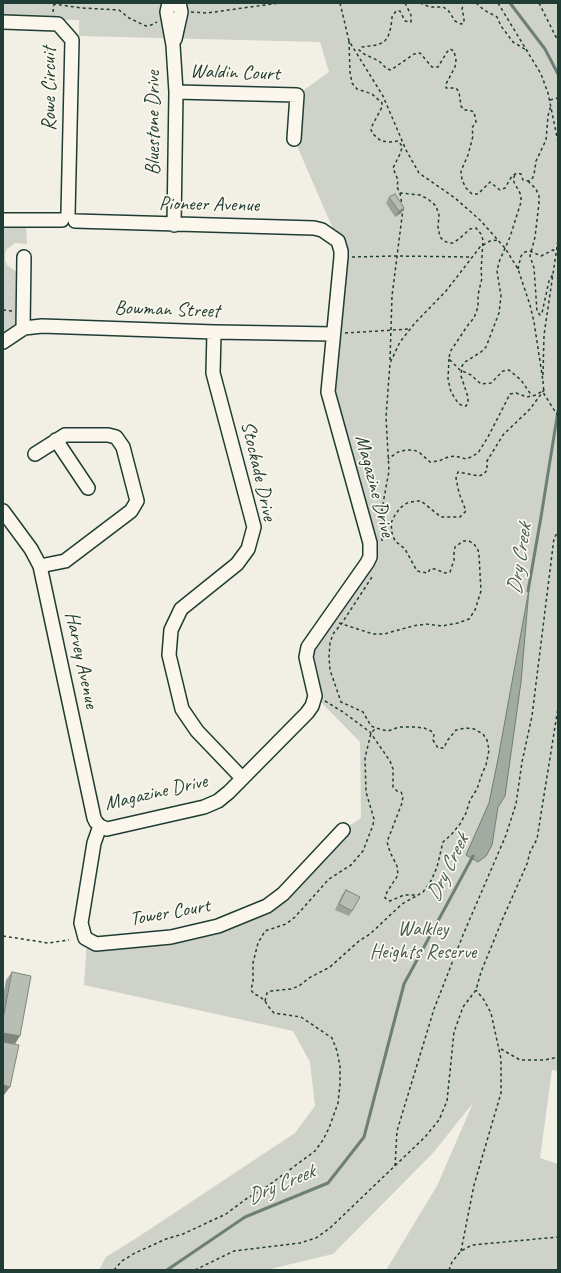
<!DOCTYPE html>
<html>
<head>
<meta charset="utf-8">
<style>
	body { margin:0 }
	#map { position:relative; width:561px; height:1273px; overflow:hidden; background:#f2f0e5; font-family:Caveat,sans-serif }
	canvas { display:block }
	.frame { position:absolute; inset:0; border:4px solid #1f3d34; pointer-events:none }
</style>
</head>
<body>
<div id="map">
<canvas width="561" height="1273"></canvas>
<div class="frame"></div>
</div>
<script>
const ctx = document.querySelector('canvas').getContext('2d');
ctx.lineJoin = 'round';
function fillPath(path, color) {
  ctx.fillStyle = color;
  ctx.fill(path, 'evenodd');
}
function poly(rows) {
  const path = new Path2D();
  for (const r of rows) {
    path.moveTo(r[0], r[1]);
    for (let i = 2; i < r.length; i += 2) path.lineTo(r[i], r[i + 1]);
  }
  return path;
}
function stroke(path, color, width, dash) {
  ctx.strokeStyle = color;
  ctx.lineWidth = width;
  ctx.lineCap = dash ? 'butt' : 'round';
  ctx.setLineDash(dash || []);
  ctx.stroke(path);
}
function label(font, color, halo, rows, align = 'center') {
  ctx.font = font + ' Caveat,sans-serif';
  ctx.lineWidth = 3.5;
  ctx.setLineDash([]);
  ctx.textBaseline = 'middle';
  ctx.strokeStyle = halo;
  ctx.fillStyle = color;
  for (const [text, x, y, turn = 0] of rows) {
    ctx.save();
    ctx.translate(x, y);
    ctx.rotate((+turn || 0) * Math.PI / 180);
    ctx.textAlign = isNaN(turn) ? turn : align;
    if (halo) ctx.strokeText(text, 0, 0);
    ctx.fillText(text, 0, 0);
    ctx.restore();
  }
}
fillPath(poly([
	[3,3,558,3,558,1071,552,1070,540,1158,558,1164,558,1270,386,1270,437,1186,473,1103,433,1153,333,1254,266,1270,99,1270,106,1257,138,1237,295,1133,315,1106,310,1062,293,1031,84,985,87,939,206,929,283,894,343,830,361,818,360,742,315,696,307,652,370,557,328,392,340,245,294,139,297,95,329,72,320,42,79,36,79,20,3,19],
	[3,225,26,225,27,244,15,243,7,249,5,254,5,260,7,265,17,272,19,277,19,315,15,326,3,335]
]), '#cfd2c8');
const water = poly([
	[529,589,521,682,505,796,498,807,492,845,486,856,478,862,466,855,489,803,498,759,529,589]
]);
fillPath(water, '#a2aba1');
stroke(water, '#6e7f75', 1);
stroke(poly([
	[510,3,545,49,558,74],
	[528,591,541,517,558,411],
	[167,1270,245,1217,328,1183,364,1137,404,984,473,856]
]), '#6e7f75', 3);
const minor = poly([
	[169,3,167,12,173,45,176,92,174,225],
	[3,22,58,24,72,40,68,214],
	[175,39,181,12,179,3],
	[176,92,297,95,294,139],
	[3,220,62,220],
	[23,329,24,257],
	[214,332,213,373,254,527,248,549,237,564,181,609,171,630,169,655,182,709,197,731,242,778],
	[3,342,24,328,42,326,214,332,333,334],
	[56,440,88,488],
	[35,454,65,435,108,435,116,437,123,447,137,501,131,511,65,561,40,566],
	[3,511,31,549,40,566,94,818,96,822,100,826,107,829,204,807,218,801,229,792,307,713,312,706,315,696,306,657,308,647,367,563,370,557,370,543,328,392,341,257,341,251,338,241,322,230,314,228,75,221],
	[100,826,94,843,81,923,85,938,96,944,171,937,218,926,267,906,283,894,343,830]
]);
stroke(minor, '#1f3d34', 16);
stroke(poly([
	[47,3,82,8,119,10,129,18,146,26,151,25,157,22],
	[340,3,349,41,383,96,406,150,419,173,455,198,480,220,505,248,518,269,530,305,534,322,543,381],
	[405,3,411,15,411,22,405,21,400,11,396,11,392,17,391,27,388,37,384,42,377,45,362,47,359,50,364,54,379,61,387,69,391,70,414,54,420,53,432,67,438,67,447,52,450,49,454,51,456,60,455,67,446,84,446,88,456,88,459,92,461,106,464,110,469,110,474,112,476,122,472,128,473,136,468,155,461,171,462,180,466,188,472,194,478,194,490,182,500,190,505,188,512,176,517,173,521,174,523,180,528,181,532,179,534,175,536,161,546,140,548,116,551,105],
	[420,3,430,7,443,7,448,10,455,21,461,24,464,23,464,18,462,9,464,3],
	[476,3,484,10,497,17,501,26,513,42,528,51],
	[498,3,541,74,548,93,558,142],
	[539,3,558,41],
	[53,12,54,4],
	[191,12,207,13,279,3],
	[349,41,350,72,352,83,357,89,372,94,382,103,382,107,372,126,371,130,373,134,381,141,390,142,398,141,402,146,401,152,393,168,398,180,397,187,400,193,420,195,428,199,436,206,439,215,438,227,440,237,444,241,449,243,453,243,459,239,470,229,476,228,481,234,483,240,481,272,482,278,478,295,478,307,474,318,468,325,450,352,449,359,460,370,471,375,481,384,491,383,503,371,509,370,521,380,532,396],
	[550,100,558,98],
	[528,181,536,189,539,196,539,203,535,237,530,256,534,268,537,311,540,315,542,313,549,281,553,274],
	[400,193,402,205],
	[352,257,396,256,472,257],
	[518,269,521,256,525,252,530,251,541,256,553,250,557,252],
	[3,310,12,311],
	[345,333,409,329],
	[449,359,448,379,451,392,458,403,461,405,466,406,468,403,468,397,461,376,462,366,465,362,481,352,486,347,499,313,501,296,497,271,499,262,510,237,521,202,521,195,514,182,513,179,515,175],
	[390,360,392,296,403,209],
	[543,375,544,335,558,240],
	[543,381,544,394,558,416],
	[382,541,382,509,389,471,386,417,390,363,400,342,415,323,446,291,480,247,490,241,498,240],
	[339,623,373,634,384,634,413,626,426,624,442,626,458,623,469,619,475,610,481,591,479,555,478,550,474,544,469,541,463,541,455,547,454,553,454,560,450,572,445,573,435,569,430,569,428,573,422,572,417,571,405,549,395,541,392,533,391,523,395,515,400,508,407,503,416,501,421,501,441,517,460,517,466,511,459,493,456,478,458,472,479,476,484,474,487,470,487,461,503,435,530,409,544,390,536,395,527,397,516,393,510,394,488,437,478,453,471,457,466,459,455,456,448,457,439,461,430,462,420,453,414,450,406,450,398,452,388,459],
	[325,701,343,712,370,732,390,761,393,769,393,787,397,791,401,792,403,796,402,803,387,842,390,852,397,866,398,875,387,892,385,898,390,901,404,895,418,895,423,892,431,881,437,867,443,842,451,835,460,824,466,813,470,800,477,789,482,774,486,765,489,750,487,740,483,734,474,729,466,728,456,730,447,741,444,748,438,748,433,740,434,734,431,731,424,728,415,727,399,727,388,731,376,728,371,726,363,712,341,702,330,670,329,657,330,643,333,634,342,623,372,577],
	[3,936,48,943,69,940],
	[265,1001,267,993,271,991,291,989,299,986,309,978,330,967,359,941,370,934,402,904,418,895],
	[501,1049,520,1060,545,1060,558,1057],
	[395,1166,397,1131,434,1009,463,935,506,835,516,804,522,762,532,716,554,538,558,532],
	[461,1251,474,1185,501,1093,501,1059,491,1013,484,1000,476,990],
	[114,1270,122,1261,135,1253,166,1239,183,1234,226,1214,246,1199,265,1188,315,1151,323,1140,329,1128,338,1103,340,1084,340,1066,337,1051,332,1038,301,1017,274,1013,268,1006,265,1001,259,996,254,994,251,990,253,981,253,963,258,943,265,931,286,924,295,917,329,879,351,865,363,851,373,825,374,819,366,792,365,758,371,733,376,728],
	[195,1270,234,1251,300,1243,316,1238,330,1228,425,1137,439,1120,447,1101,454,1032,463,1007,476,990,481,972,503,918,527,864,530,852,537,839,558,708],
	[449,1270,452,1262,461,1251,472,1245,558,1237]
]), '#1f3d34', 1.5, [3, 3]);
stroke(minor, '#fbf7ec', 13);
fillPath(poly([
	[389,197,404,208,401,213,395,217,386,203],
	[346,890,352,911,349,916,335,910,342,895],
	[12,972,15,1044,3,1042,3,997,6,980]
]), '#9da39a');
fillPath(poly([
	[404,208,401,213,395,217,399,211],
	[3,1033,20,1036,15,1044,3,1042],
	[3,1085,10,1087,4,1095,3,1094]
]), '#80857d');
const building = poly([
	[395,194,404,208,399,211,389,197,395,194],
	[346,890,360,897,352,911,339,904,346,890],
	[12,972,31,976,20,1036,3,1033,3,1019,12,972],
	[3,1042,19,1045,10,1087,3,1085,3,1042]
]);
fillPath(building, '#b7beb3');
stroke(building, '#80857d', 1);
label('20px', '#1f3d34', '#fbf7ec', [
	["Waldin Court",235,73,2],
	["Rowe Circuit",50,89,-90],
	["Bluestone Drive",154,123,-90],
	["Pioneer Avenue",209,205,1],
	["Bowman Street",167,310,2],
	["Stockade Drive",258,471,77],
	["Magazine Drive",374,486,75],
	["Harvey Avenue",81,660,78],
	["Magazine Drive",156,793,-13],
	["Tower Court",170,913,-10]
]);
label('20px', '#425b52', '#fbf7ec', [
	["Walkley",423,930],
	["Heights Reserve",423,953]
]);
label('italic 21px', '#465e55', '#fbf7ec', [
	["Dry Creek",520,559,-81],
	["Dry Creek",448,868,-64],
	["Dry Creek",281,1185,-23]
]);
</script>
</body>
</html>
